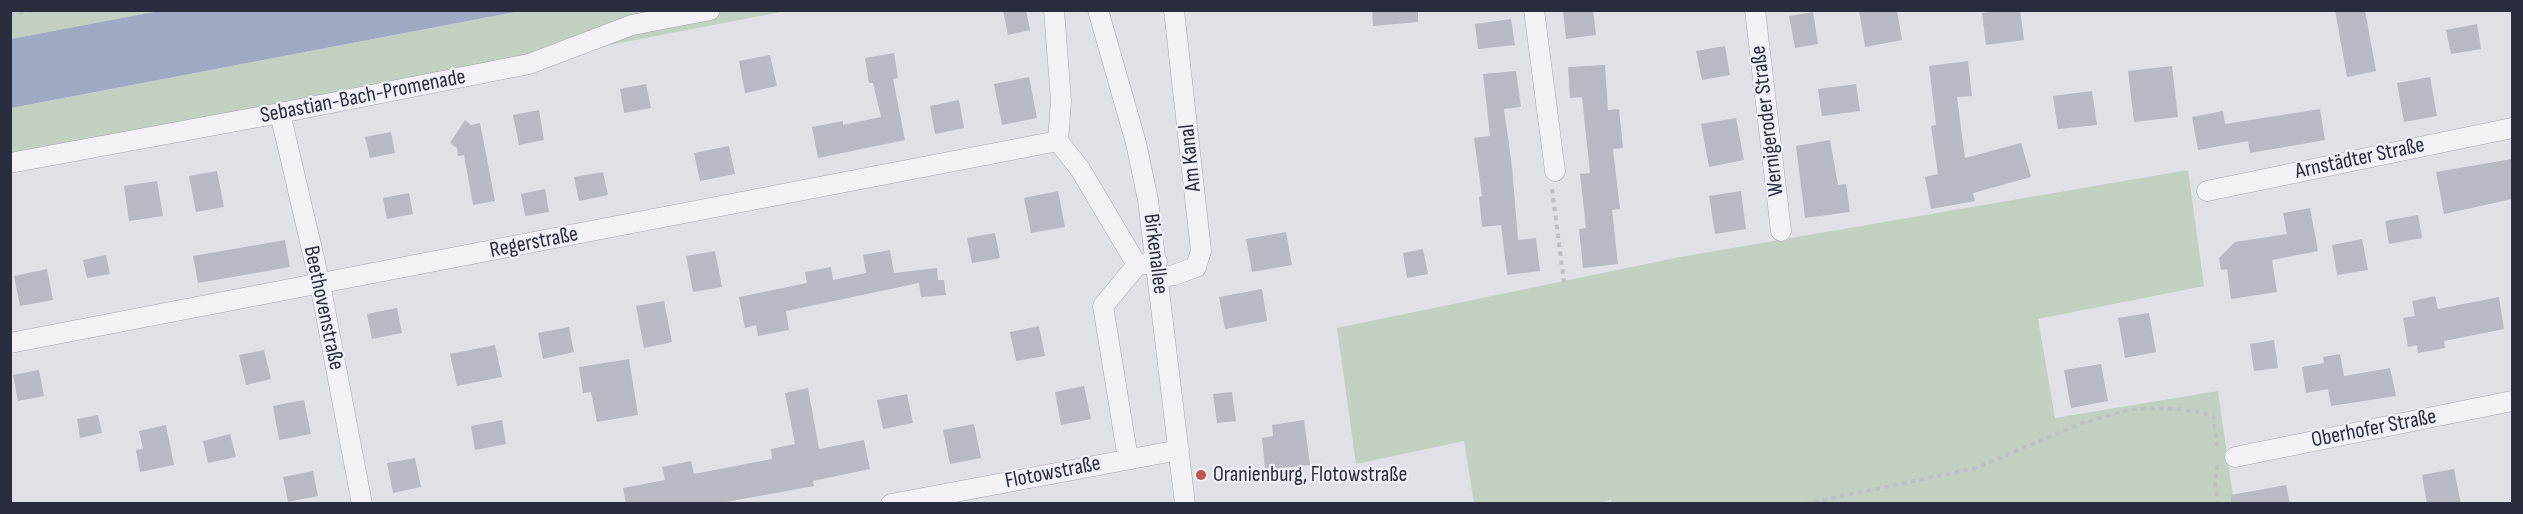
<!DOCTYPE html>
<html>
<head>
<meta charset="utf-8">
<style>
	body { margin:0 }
	#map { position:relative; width:2523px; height:514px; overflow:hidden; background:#dfe1e7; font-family:"Sofia Sans Condensed",sans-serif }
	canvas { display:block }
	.frame { position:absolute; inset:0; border:12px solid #2a2d3d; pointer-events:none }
</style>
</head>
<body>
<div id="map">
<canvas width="2523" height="514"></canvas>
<div class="frame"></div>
</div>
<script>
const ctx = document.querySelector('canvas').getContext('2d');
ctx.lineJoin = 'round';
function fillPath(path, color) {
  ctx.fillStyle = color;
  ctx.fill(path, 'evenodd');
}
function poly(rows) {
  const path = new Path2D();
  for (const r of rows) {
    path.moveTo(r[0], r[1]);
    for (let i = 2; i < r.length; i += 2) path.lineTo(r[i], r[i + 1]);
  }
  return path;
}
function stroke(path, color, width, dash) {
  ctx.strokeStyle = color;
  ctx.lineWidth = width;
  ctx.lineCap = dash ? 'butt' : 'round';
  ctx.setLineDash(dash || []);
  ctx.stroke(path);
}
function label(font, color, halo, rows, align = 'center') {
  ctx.font = font + ' "Sofia Sans Condensed",sans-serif';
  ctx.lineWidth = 4.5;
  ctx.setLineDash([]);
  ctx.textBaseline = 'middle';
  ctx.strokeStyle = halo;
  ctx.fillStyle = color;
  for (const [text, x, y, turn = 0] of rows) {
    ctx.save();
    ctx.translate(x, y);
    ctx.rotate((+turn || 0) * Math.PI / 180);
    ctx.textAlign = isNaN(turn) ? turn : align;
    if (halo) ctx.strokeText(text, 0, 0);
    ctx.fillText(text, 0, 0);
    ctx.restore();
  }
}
fillPath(poly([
	[11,11,160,11,11,39],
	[520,11,786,11,11,160,11,108],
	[2188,170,2204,286,2038,319,2055,418,2218,391,2234,503,1612,504,1611,500,1594,504,1474,503,1464,441,1356,464,1337,328,1680,257]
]), '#c2d0c1');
fillPath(poly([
	[159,11,159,10,520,11,11,108,11,39]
]), '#9ea9c4');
fillPath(poly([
	[1003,10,1026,10,1030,30,1008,35],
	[1372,10,1418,10,1418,22,1373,26],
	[1563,10,1593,10,1596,35,1566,39],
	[1859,10,1897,10,1902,40,1865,47],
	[1999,10,2020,10,2024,40,1986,45,1982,13],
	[2335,10,2365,10,2376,71,2347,77],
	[1813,12,1818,44,1795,48,1789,16],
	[1511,19,1515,45,1478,49,1475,24],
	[2477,24,2481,49,2451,54,2446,30],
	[1725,46,1730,75,1702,80,1696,51],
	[894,53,898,78,893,79,905,140,818,158,812,127,843,121,843,125,881,117,873,83,869,83,865,58],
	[770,55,777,86,745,93,739,61],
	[1968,61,1972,96,1957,97,1965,158,2021,143,2031,177,1973,193,1975,201,1931,209,1925,177,1938,174,1931,126,1936,125,1929,66],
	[1605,65,1608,110,1619,109,1623,148,1613,149,1620,209,1612,210,1618,264,1583,268,1579,229,1586,228,1580,174,1590,173,1582,97,1570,98,1568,67],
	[2172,66,2178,117,2134,122,2128,71],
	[1516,71,1521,107,1504,109,1512,167,1518,240,1536,238,1540,271,1507,275,1501,225,1482,227,1479,197,1482,196,1474,138,1490,136,1483,74],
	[1029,77,1037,118,1002,125,994,84],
	[2430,77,2437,116,2404,122,2397,83],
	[646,84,651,108,624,113,620,89],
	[1856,84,1860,111,1822,116,1818,89],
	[2092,91,2097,125,2058,129,2053,96],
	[959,100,964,128,935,134,930,106],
	[2320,109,2325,140,2250,153,2248,141,2198,150,2192,117,2223,111,2225,124],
	[539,110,544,140,519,145,513,115],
	[1736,118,1744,160,1709,167,1701,124],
	[465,120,471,125,480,123,495,201,473,205,464,155,458,156,457,148,450,143],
	[391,132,395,153,370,158,365,137],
	[1830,140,1838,185,1846,184,1850,212,1805,218,1796,146],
	[729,146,735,174,700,181,694,153],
	[2512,159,2512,199,2444,214,2436,172],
	[217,171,224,207,196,212,189,176],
	[603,172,608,195,579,201,574,177],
	[157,181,163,216,129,221,124,186],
	[545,189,549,212,525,216,521,194],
	[1058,191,1065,227,1031,233,1024,198],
	[1741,191,1746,229,1715,234,1709,196],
	[409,193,413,214,387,219,383,198],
	[2310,208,2318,251,2272,260,2277,292,2231,299,2227,269,2221,270,2219,258,2235,242,2287,234,2283,213],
	[2418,215,2422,238,2389,244,2385,221],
	[1286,232,1292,265,1252,272,1246,239],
	[995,233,1000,258,972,263,967,238],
	[2362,239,2368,270,2337,275,2332,245],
	[285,240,290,267,198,283,193,256],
	[1423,249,1428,274,1407,278,1403,253],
	[890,250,894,273,937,268,938,280,944,280,946,295,921,297,919,283,786,311,789,330,758,336,756,325,745,328,739,297,807,283,805,272,831,267,833,280,866,273,863,255],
	[715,251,722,287,693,292,686,256],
	[106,255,110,274,87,278,83,260],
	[47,269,53,300,20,306,14,276],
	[1262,289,1267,321,1225,329,1219,297],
	[2435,296,2438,309,2499,297,2504,329,2444,341,2445,348,2418,353,2417,345,2408,347,2403,318,2415,316,2412,301],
	[664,301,672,342,644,348,636,306],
	[397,308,402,333,372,339,367,314],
	[2149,313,2156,352,2125,358,2118,318],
	[1039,326,1045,356,1016,361,1010,332],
	[569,327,574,352,543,359,538,333],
	[2274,340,2278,368,2254,371,2250,344],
	[495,345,502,377,457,386,450,354],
	[264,350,271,379,246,385,239,355],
	[2340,354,2344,376,2390,368,2396,396,2331,406,2328,389,2306,393,2302,367,2324,363,2323,357],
	[629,359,638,415,597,422,591,392,583,393,579,367],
	[2101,364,2108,401,2071,408,2064,370],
	[39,370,44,396,18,401,13,375],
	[1084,386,1091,419,1061,425,1055,392],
	[808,388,819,449,864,440,870,469,813,481,814,486,715,504,626,504,623,488,665,480,662,467,691,461,694,474,772,459,771,449,795,444,785,393],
	[1232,392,1236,421,1217,423,1213,394],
	[907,394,913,423,883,429,877,400],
	[304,400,311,434,279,440,273,406],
	[98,415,102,433,80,438,77,419],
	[502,420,506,444,475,450,471,426],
	[1304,420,1310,465,1265,470,1262,438,1273,436,1272,425],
	[974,424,981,458,950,464,943,430],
	[166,425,174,465,140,472,136,450,143,449,139,431],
	[230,434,236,457,208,463,203,441],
	[415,458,421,487,393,493,387,463],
	[2454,469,2461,504,2427,504,2422,475],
	[313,471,318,496,288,502,283,477],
	[2286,485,2290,504,2231,504,2231,495]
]), '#b7bac3');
const minor = poly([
	[1054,10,1061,101,1058,141,1080,169,1137,265,1157,262],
	[1098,10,1136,143,1148,200,1185,504],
	[1534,10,1555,171],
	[1755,10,1781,231],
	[280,113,320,284,362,504],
	[10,163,280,113,529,64,632,25,710,10],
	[2207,191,2512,128],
	[1159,278,1174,275,1196,267,1201,251,1174,10],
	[10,343,1058,141],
	[2235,457,2512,401],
	[1128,459,1103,306,1137,265],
	[891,504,1179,450]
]);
stroke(minor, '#a5a7b1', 21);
stroke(poly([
	[10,15,33,10],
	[1552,189,1564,282],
	[2217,465,2215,483,2218,504],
	[1805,504,1976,468,2082,423,2131,409,2165,408,2201,412,2214,417,2217,450]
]), '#bebfc6', 4, [4.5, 4.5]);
stroke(minor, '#f2f2f6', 20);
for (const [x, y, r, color] of [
	[1201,475,6,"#c05450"]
]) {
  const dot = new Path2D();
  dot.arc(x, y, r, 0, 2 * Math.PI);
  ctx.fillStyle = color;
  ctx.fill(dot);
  stroke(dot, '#eff0f5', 2);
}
label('22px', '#2a2d3d', '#eff0f5', [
	["Sebastian-Bach-Promenade",363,97,-11],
	["Wernigeroder Straße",1768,121,-97],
	["Am Kanal",1191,158,-96],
	["Arnstädter Straße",2360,159,-12],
	["Regerstraße",534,243,-11],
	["Birkenallee",1155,254,83],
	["Beethovenstraße",323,308,78],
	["Oberhofer Straße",2374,429,-11],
	["Flotowstraße",1053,473,-11]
]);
label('22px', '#2a2d3d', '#eff0f5', [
	["Oranienburg, Flotowstraße",1213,475]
], 'left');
</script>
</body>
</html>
